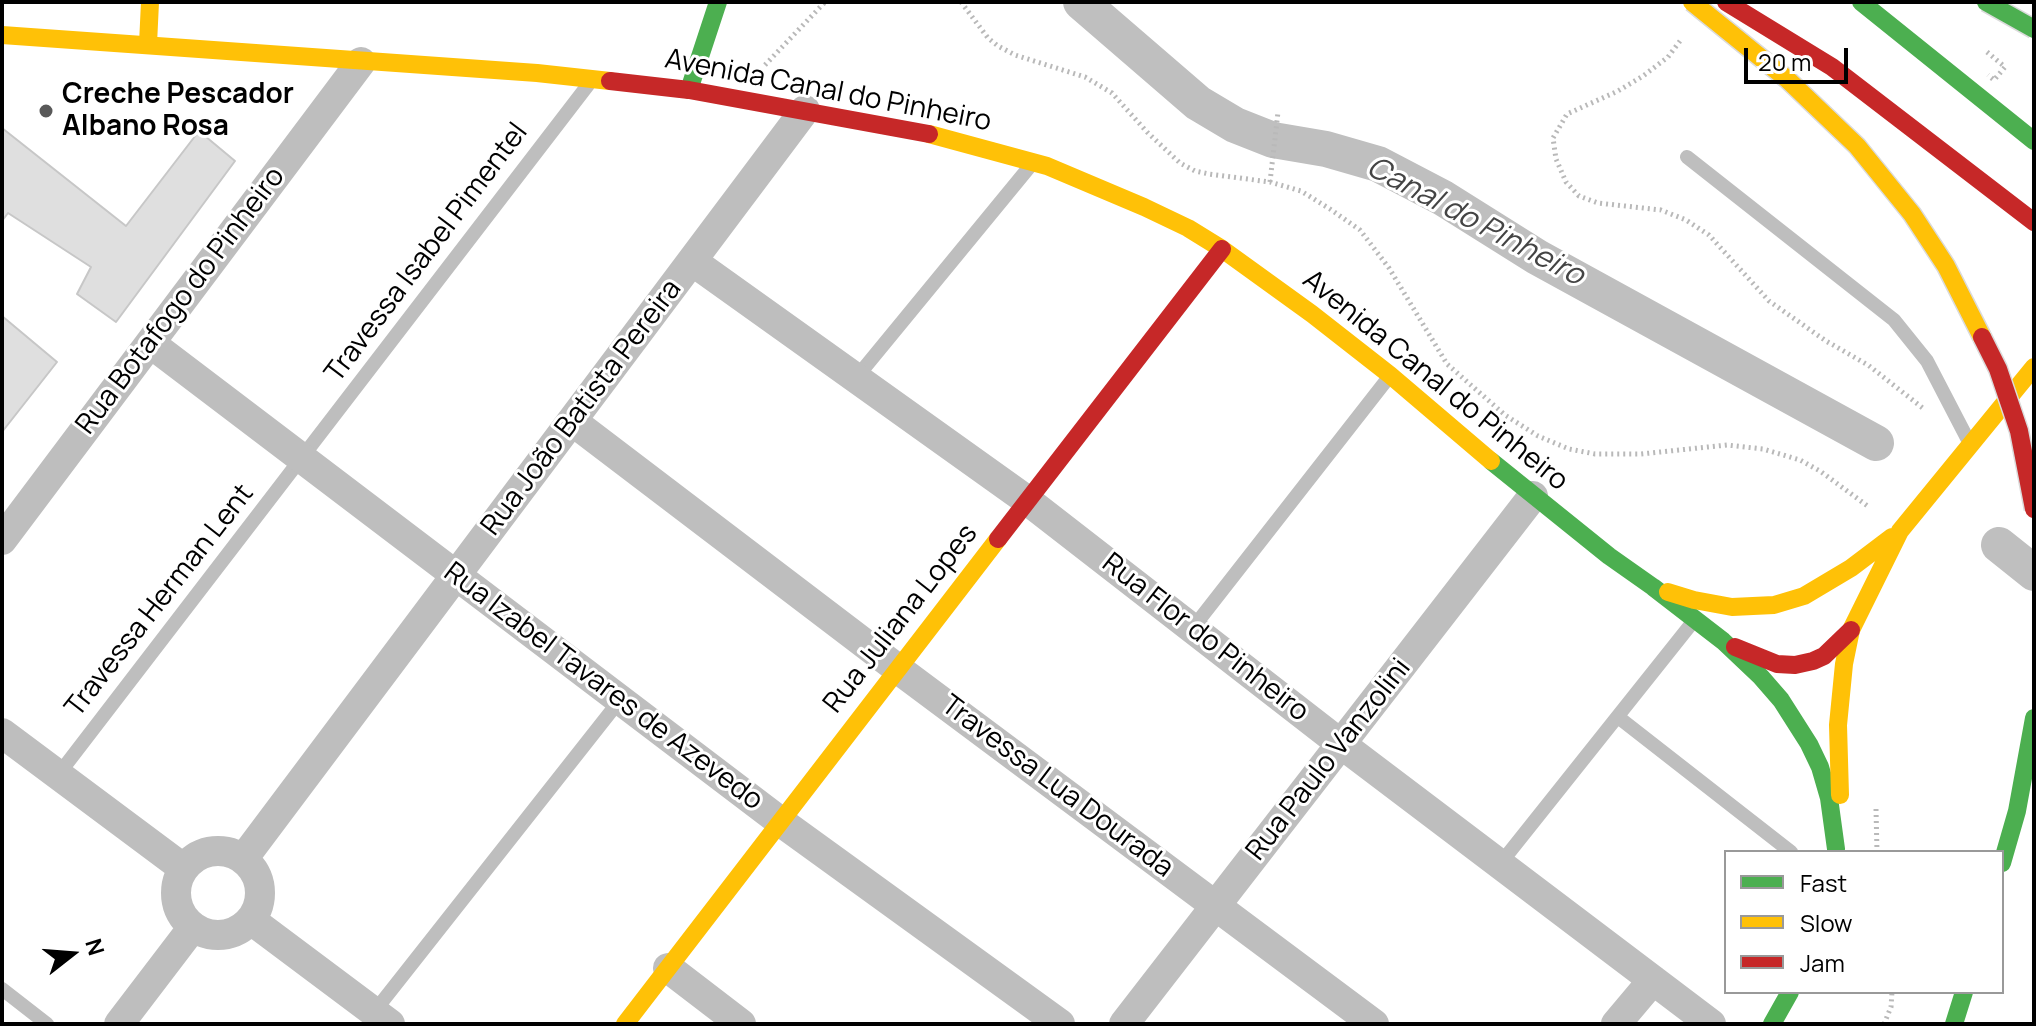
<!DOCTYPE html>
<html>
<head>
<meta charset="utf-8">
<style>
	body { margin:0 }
	#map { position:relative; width:2036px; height:1026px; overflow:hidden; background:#fff; font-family:Manrope,sans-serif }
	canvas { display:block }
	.frame { position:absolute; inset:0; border:4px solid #000; pointer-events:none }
	.legend { position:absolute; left:1724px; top:850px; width:280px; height:144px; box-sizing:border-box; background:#fff; border:2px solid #999; margin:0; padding:10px 14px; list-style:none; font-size:24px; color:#000 }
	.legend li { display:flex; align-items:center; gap:16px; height:40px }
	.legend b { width:40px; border:2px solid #999 }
	.north { position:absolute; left:32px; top:914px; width:80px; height:80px; -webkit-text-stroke:6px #fff; paint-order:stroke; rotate:73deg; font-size:22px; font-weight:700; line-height:32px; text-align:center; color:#000 }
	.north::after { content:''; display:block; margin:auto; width:28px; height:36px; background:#000; clip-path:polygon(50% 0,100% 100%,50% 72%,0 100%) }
	.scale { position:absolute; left:1744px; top:48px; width:104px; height:36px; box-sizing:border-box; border:4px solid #000; border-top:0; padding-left:10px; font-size:24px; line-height:28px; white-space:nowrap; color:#000; -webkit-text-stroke:6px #fff; paint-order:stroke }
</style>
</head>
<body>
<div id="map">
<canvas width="2036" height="1026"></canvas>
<div class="frame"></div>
<ul class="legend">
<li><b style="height:10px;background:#4caf50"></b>Fast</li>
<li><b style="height:10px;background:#ffc107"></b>Slow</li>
<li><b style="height:10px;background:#c62828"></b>Jam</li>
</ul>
<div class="north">N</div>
<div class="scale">20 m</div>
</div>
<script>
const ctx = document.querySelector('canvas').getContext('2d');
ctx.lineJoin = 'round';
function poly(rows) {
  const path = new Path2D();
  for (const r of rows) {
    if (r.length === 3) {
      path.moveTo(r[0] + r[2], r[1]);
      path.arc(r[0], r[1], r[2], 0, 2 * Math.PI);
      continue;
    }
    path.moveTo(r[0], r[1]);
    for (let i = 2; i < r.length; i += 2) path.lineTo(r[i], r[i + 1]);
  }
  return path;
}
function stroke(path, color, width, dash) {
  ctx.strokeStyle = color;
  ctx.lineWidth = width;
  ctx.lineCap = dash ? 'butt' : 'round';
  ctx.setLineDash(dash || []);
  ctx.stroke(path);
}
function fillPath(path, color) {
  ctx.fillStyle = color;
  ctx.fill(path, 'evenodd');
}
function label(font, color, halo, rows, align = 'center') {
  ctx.font = font + ' Manrope,sans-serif';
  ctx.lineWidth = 6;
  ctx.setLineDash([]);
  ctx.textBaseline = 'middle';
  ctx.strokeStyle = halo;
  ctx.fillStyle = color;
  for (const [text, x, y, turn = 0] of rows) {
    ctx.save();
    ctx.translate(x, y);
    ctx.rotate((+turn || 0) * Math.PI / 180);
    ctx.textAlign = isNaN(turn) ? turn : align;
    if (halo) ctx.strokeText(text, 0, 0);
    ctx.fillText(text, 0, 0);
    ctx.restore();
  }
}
stroke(poly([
	[1081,2,1198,103,1235,125,1273,140,1326,149,1378,164,1443,198,1537,257,1876,443],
	[1999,545,2034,573]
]), '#bfbfbf', 36);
const building = poly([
	[2,128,126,226,199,131,235,161,116,322,77,294,91,267,8,213,2,221,2,128],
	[2,316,57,362,2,432,2,316]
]);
fillPath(building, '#dfdfdf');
stroke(building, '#c7c7c7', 2);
stroke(poly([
	[961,2,988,38,998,46,1015,55,1085,77,1112,93,1147,132,1180,163,1195,171,1209,174,1270,182,1301,191,1330,209,1360,230,1389,268,1447,364,1505,415,1538,436,1569,449,1595,454,1641,454,1727,445,1763,449,1800,460,1820,471,1869,507],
	[1680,41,1668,57,1643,76,1618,91,1567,114,1553,138,1556,159,1566,182,1579,196,1598,203,1661,210,1686,220,1709,235,1769,301,1826,341,1868,365,1924,409],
	[765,65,825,2],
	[1270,182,1278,112],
	[1876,809,1877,852],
	[1884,1024,1891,1007,1892,992]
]), '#b9b9b9', 5, [2, 4]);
stroke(poly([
	[1687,157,1894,320,1927,361,1967,438],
	[856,378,1031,165],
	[1192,629,1389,377],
	[1618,717,1791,852],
	[58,775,588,85],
	[1500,864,1692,623],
	[2,989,47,1024],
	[374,1012,620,700]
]), '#bebebe', 14);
stroke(poly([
	[692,261,1028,501,1341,744,1711,1024],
	[150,343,781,822,1060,1024],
	[572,421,898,669,1374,1024],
	[2,540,361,62],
	[2,733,183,868],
	[218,893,42],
	[243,859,805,110],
	[251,920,390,1024],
	[668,968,741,1024],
	[119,1024,193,927],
	[1124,1024,1533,496],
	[1616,1024,1653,980]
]), '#bebebe', 30);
stroke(poly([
	[1861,2,2034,141],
	[689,90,718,2],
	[1491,461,1609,556,1653,587,1723,641,1761,677,1781,700,1809,744,1820,767,1829,798,1836,849],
	[2002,863,2017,811,2034,718],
	[1772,1024,1790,992],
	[1954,1024,1964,992]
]), '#4caf50', 18);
stroke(poly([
	[2,35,537,73,610,81],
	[148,44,150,2],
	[929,134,1047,166,1144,207,1188,228,1222,249,1312,314,1390,375,1491,461],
	[1668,592,1694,600,1732,607,1774,605,1804,596,1851,568,1892,537],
	[1840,795,1838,725,1844,664,1851,630,1900,531,2034,367],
	[625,1024,998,539]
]), '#ffc107', 18);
stroke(poly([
	[1726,2,1832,67,2034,222],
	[610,81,689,90,929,134],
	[998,539,1222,249],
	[1735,647,1777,664,1795,665,1813,661,1824,656,1851,630]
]), '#c62828', 18);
const fastBridge = poly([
	[1986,2,2034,29]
]);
const slowBridge = poly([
	[1692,2,1787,79,1857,146,1912,214,1946,266,1982,337]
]);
const jamBridge = poly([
	[1982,337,1998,369,2019,431,2034,509]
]);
stroke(fastBridge, '#dbdbdb', 21, []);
stroke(slowBridge, '#dbdbdb', 21, []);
stroke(jamBridge, '#dbdbdb', 21, []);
stroke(poly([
	[1987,52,2005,67,1994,80,1988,75]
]), '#b9b9b9', 5, [2, 4]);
stroke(fastBridge, '#4caf50', 18);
stroke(slowBridge, '#ffc107', 18);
stroke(jamBridge, '#c62828', 18);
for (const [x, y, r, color] of [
	[46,111,8,"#595959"]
]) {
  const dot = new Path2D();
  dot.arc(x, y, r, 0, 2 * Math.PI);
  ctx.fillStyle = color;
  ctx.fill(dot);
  stroke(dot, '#fff', 3);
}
label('28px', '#000', '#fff', [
	["Avenida Canal do Pinheiro",828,91,11],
	["Travessa Isabel Pimentel",427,253,-53],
	["Rua Botafogo do Pinheiro",181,301,-53],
	["Avenida Canal do Pinheiro",1435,381,39],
	["Rua João Batista Pereira",582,408,-53],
	["Travessa Herman Lent",160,601,-52],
	["Rua Juliana Lopes",901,619,-52],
	["Rua Flor do Pinheiro",1205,638,38],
	["Rua Izabel Tavares de Azevedo",603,687,37],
	["Rua Paulo Vanzolini",1329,760,-52],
	["Travessa Lua Dourada",1057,787,37]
]);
label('bold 28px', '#000', '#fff', [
	["Creche Pescador",62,95],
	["Albano Rosa",62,127]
], 'left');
label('italic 30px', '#444', '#fff', [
	["Canal do Pinheiro",1475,222,28]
]);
</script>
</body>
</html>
